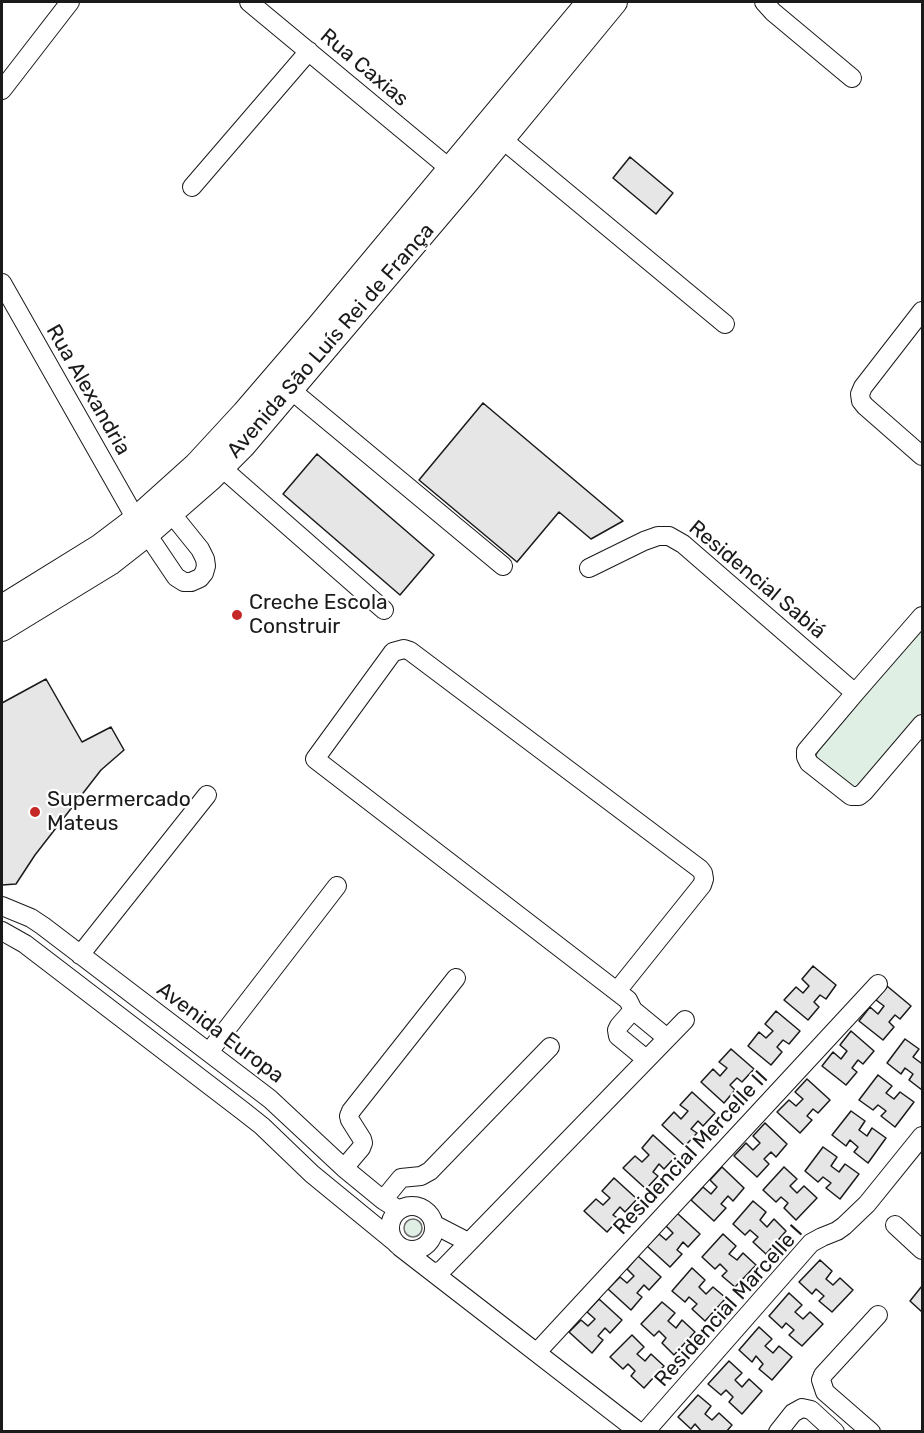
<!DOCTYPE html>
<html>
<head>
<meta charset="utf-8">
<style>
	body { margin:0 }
	#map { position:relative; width:924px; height:1433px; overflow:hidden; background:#fff; font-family:Rubik,sans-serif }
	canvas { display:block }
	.frame { position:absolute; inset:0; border:3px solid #1a1a1a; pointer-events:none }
</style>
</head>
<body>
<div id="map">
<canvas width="924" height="1433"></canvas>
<div class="frame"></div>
</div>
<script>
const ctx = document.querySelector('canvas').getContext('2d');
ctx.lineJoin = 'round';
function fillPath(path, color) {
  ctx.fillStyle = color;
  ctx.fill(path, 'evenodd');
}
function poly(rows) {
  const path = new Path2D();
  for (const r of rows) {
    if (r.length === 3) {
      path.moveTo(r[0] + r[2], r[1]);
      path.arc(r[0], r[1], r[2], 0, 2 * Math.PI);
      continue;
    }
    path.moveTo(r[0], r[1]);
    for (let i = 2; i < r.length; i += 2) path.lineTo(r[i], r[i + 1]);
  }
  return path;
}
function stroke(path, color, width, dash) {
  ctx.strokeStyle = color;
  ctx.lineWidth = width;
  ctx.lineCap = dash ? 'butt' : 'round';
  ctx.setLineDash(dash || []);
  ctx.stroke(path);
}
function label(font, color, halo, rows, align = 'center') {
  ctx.font = font + ' Rubik,sans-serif';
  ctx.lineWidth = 4.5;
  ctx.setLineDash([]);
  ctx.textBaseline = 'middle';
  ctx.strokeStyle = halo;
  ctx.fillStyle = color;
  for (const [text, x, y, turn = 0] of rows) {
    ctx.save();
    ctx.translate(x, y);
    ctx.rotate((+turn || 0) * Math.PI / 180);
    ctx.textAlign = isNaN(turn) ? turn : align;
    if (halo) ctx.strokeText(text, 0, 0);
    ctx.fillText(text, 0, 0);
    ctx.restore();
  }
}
const green = poly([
	[922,628,922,715,860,788,856,790,817,759,816,755,818,751,922,628],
	[413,1228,9]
]);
fillPath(green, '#e0efe3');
stroke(green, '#6a6a6a', 1.5);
const building = poly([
	[630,157,673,193,656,214,613,178,630,157],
	[483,403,623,521,591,539,559,512,517,562,419,480,483,403],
	[317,454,434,555,400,595,283,494,317,454],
	[46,679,82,742,111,727,124,750,101,770,35,855,16,884,2,885,2,703,46,679],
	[813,966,836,985,826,999,820,995,814,1002,819,1007,808,1020,784,1000,796,987,803,993,809,986,802,979,813,966],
	[887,986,911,1006,900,1019,895,1015,889,1022,894,1027,883,1040,859,1021,870,1007,878,1014,884,1006,876,1000,887,986],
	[776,1011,800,1031,789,1044,783,1040,777,1047,782,1052,771,1065,748,1046,759,1032,766,1038,773,1031,765,1024,776,1011],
	[851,1031,874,1051,863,1064,858,1060,852,1068,857,1072,846,1085,822,1066,833,1052,841,1059,847,1051,840,1045,851,1031],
	[905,1039,919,1049,913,1057,921,1063,922,1061,922,1090,909,1080,913,1074,905,1068,901,1074,887,1063,905,1039],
	[731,1049,754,1069,742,1082,737,1078,730,1085,735,1090,724,1103,701,1082,713,1069,720,1076,727,1068,719,1062,731,1049],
	[878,1075,892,1086,886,1093,894,1099,900,1092,914,1102,895,1127,881,1116,886,1111,878,1105,873,1110,859,1100,878,1075],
	[807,1079,830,1100,818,1113,813,1109,807,1116,812,1120,800,1133,777,1112,789,1100,796,1106,803,1099,795,1092,807,1079],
	[692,1092,715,1113,703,1126,698,1121,691,1129,697,1133,685,1146,662,1125,674,1112,681,1119,688,1111,680,1105,692,1092],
	[851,1111,865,1121,859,1130,867,1136,872,1128,886,1138,868,1163,854,1152,858,1147,850,1140,846,1146,832,1135,851,1111],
	[765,1123,787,1144,776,1157,771,1152,764,1159,769,1164,757,1177,734,1156,746,1143,753,1150,760,1143,753,1136,765,1123],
	[653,1135,676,1156,664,1169,659,1164,653,1172,658,1176,646,1189,623,1168,635,1156,642,1162,649,1155,642,1148,653,1135],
	[823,1147,837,1157,831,1166,839,1172,845,1164,859,1174,840,1199,826,1188,831,1183,823,1177,818,1182,805,1171,823,1147],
	[722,1167,744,1188,733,1201,728,1196,721,1204,726,1208,714,1221,691,1200,703,1187,711,1194,717,1187,710,1180,722,1167],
	[784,1167,797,1179,790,1186,797,1193,804,1186,817,1198,796,1220,784,1208,788,1203,781,1197,776,1202,763,1190,784,1167],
	[614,1178,637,1199,625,1212,620,1207,613,1215,619,1219,607,1232,584,1211,596,1199,603,1205,610,1198,602,1191,614,1178],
	[753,1201,766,1212,760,1220,767,1227,774,1219,786,1231,766,1254,753,1242,758,1237,750,1230,745,1235,733,1224,753,1201],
	[677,1213,700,1234,688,1247,683,1242,677,1250,682,1254,670,1267,647,1246,659,1234,666,1240,673,1233,666,1226,677,1213],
	[723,1234,736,1246,729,1254,737,1260,743,1253,756,1265,735,1287,722,1276,727,1271,720,1264,715,1269,702,1257,723,1234],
	[638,1256,661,1277,649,1290,644,1285,637,1293,642,1297,631,1310,608,1289,620,1277,627,1283,634,1276,627,1269,638,1256],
	[820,1260,832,1271,826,1279,833,1285,840,1278,853,1290,832,1312,819,1301,824,1296,816,1289,812,1294,799,1282,820,1260],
	[692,1268,705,1280,699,1287,706,1294,713,1287,726,1298,705,1321,692,1309,697,1304,689,1297,685,1302,672,1291,692,1268],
	[922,1286,922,1312,910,1301,922,1286],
	[789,1293,802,1305,795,1312,803,1319,810,1312,823,1324,802,1346,789,1335,794,1330,786,1323,782,1328,769,1316,789,1293],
	[599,1299,622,1320,610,1333,605,1328,598,1336,603,1340,592,1353,569,1332,581,1320,588,1326,595,1319,587,1312,599,1299],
	[662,1302,675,1313,668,1321,676,1328,682,1320,695,1332,674,1355,662,1343,666,1338,659,1331,654,1336,641,1324,662,1302],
	[759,1327,772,1339,765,1346,773,1353,779,1346,792,1357,772,1380,759,1369,763,1364,756,1356,752,1362,739,1350,759,1327],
	[632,1335,644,1347,637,1354,645,1361,651,1354,664,1366,644,1388,631,1376,635,1371,628,1364,623,1369,610,1357,632,1335],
	[729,1361,742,1373,735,1380,742,1387,749,1379,762,1391,742,1414,729,1402,733,1397,726,1390,721,1395,708,1384,729,1361],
	[698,1395,711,1406,705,1414,712,1420,719,1413,732,1425,726,1432,702,1432,695,1424,691,1429,678,1417,698,1395]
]);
fillPath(building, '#e6e6e6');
stroke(building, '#1a1a1a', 1.5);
const minor = poly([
	[249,2,449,168],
	[764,2,773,12,852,78],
	[2,90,70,2],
	[502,139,725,324],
	[192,187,309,51],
	[2,283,136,519],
	[922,311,863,387,860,394,861,401,865,406,922,456],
	[291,390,503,566],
	[222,468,384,610],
	[147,534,176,577,184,582,191,582,200,578,204,573,206,566,205,559,200,549,171,513],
	[589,568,644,541,658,536,669,536,683,544,855,693],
	[922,616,855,693,806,751,806,757,809,763,851,796,859,796,864,792,922,724],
	[2,906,31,918,43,926,270,1099,344,1168,383,1200,399,1210],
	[2,931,25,944,243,1111,262,1126,312,1174,395,1242],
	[80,955,207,795],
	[617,991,702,885,704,879,703,873,700,869,410,651,404,649,393,652,315,759,628,1000,633,1010,619,1026,617,1030,618,1036,646,1059],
	[633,1010,667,1038],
	[209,1052,337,886],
	[344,1168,361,1148,363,1143,362,1139,350,1120,349,1116,351,1111,456,978],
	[383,1200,401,1178,421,1176,430,1171,550,1047],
	[412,1228,22],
	[435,1225,468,1242],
	[895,1225,922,1250],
	[400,1247,639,1432],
	[434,1273,442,1270,685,1020],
	[537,1352,878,984],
	[645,1432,811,1243,822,1237,837,1231,844,1226,867,1204,922,1136],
	[778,1432,793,1413,802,1408,811,1410,835,1432],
	[871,1432,825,1392,821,1380,823,1375,878,1315]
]);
const major = poly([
	[2,607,99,547,136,519,196,465,244,413,318,327,589,2],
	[2,629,110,563,147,534,210,479,243,446,466,183,615,2]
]);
stroke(minor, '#1a1a1a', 20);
stroke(major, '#1a1a1a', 26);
stroke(minor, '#fff', 18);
stroke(major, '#fff', 24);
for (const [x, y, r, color] of [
	[237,615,6,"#c62828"],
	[35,812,6,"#c62828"]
]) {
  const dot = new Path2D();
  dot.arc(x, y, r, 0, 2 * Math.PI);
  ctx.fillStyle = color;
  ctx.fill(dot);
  stroke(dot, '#fff', 2);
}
label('21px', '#1a1a1a', '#fff', [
	["Rua Caxias",364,68,40],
	["Avenida São Luís Rei de França",331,341,-49],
	["Rua Alexandria",88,390,60],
	["Residencial Sabiá",757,580,40],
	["Avenida Europa",220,1033,37],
	["Residencial Mercelle II",691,1153,-47],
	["Residencial Marcelle I",729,1306,-48]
]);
label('21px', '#1a1a1a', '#fff', [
	["Creche Escola",249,603],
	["Construir",249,627],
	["Supermercado",47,800],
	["Mateus",47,824]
], 'left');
</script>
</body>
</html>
